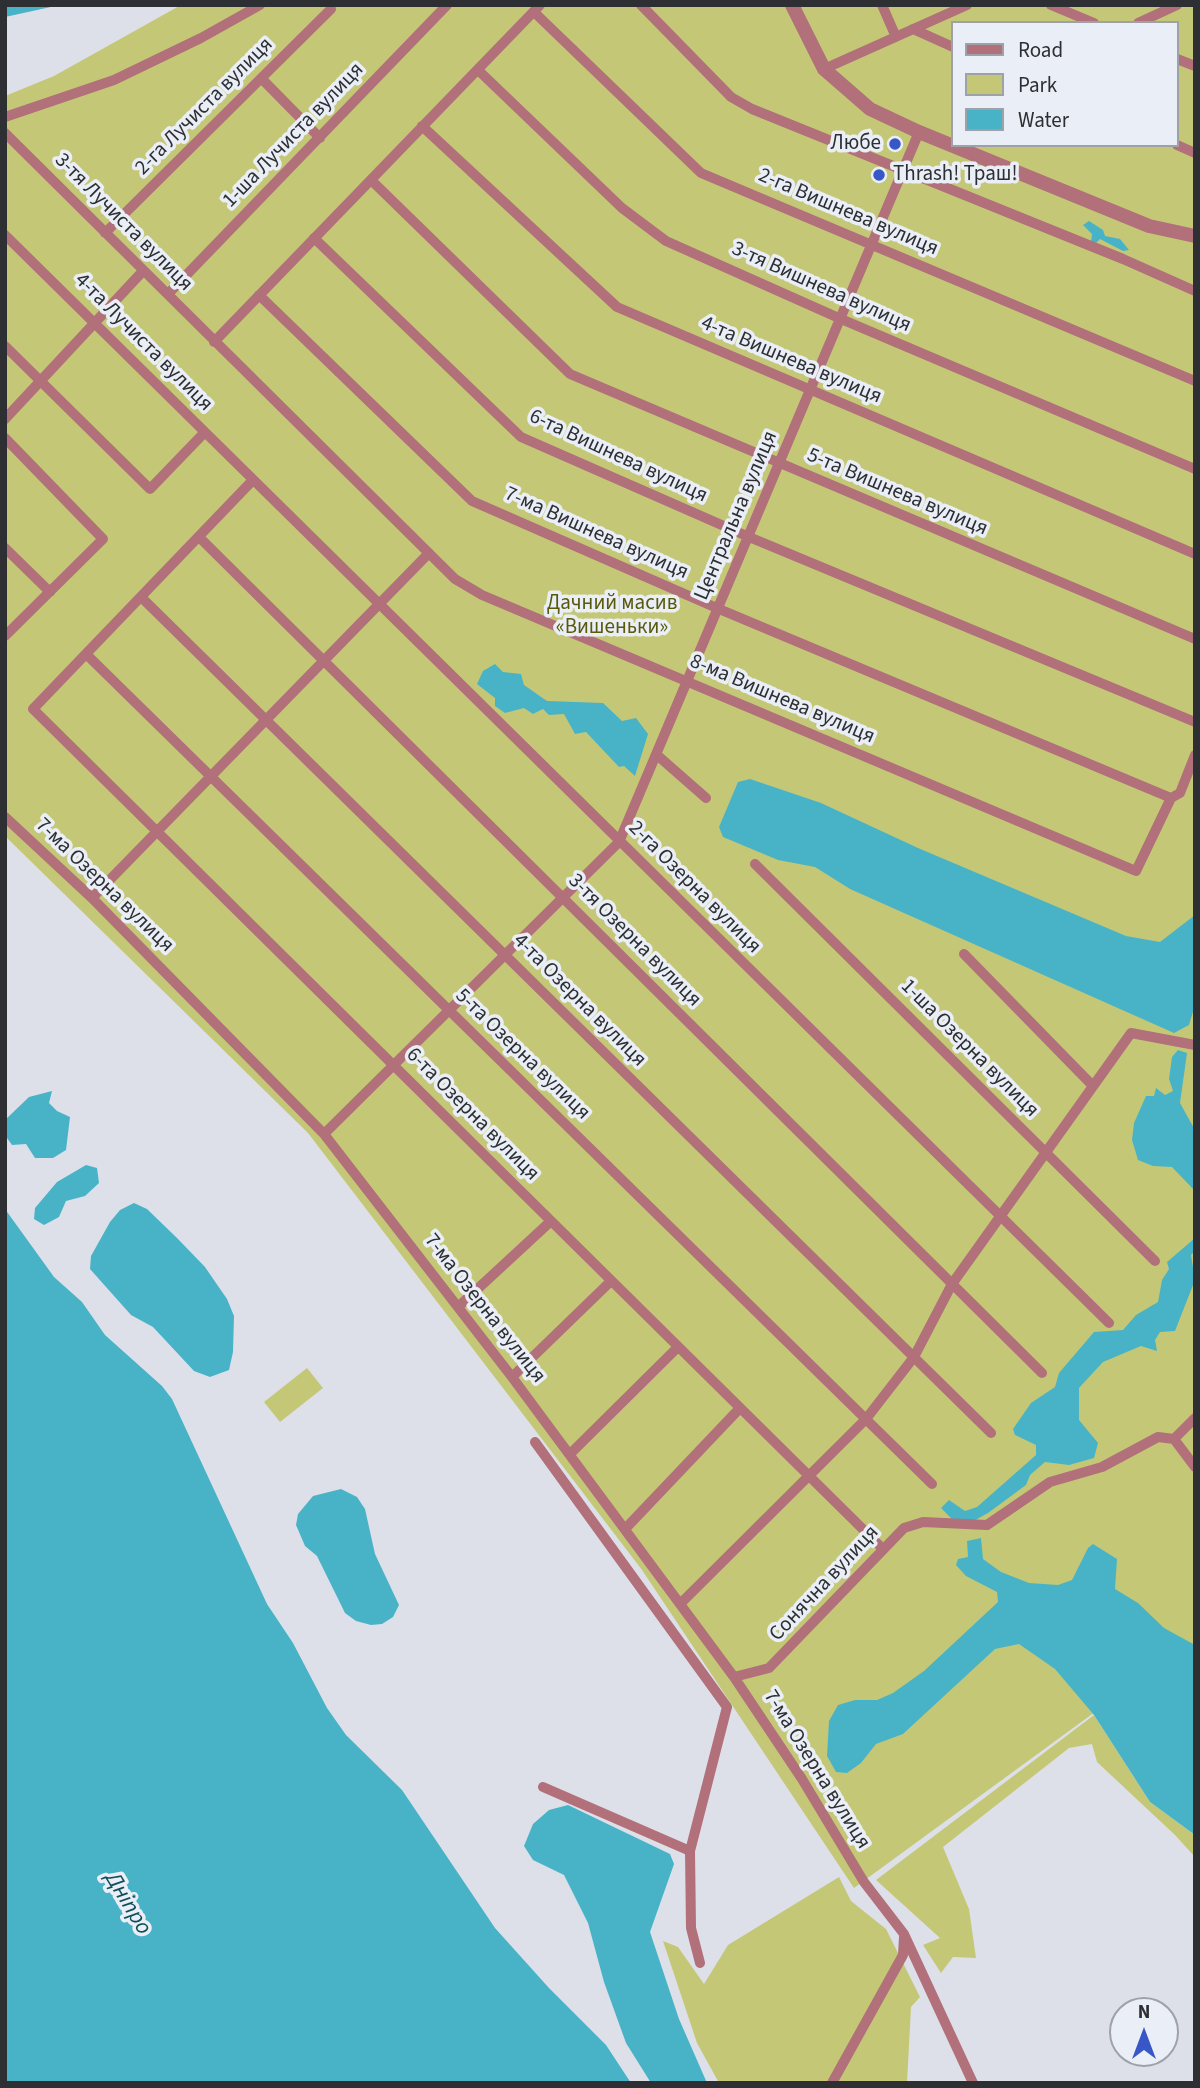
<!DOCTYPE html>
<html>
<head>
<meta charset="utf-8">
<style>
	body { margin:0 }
	#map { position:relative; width:1200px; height:2088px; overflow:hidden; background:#dde0e8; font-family:"Source Sans 3",sans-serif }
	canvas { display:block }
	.frame { position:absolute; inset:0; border:7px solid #2d2f32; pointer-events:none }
	.legend { position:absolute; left:951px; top:21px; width:228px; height:126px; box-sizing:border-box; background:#eaeef6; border:2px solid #9ea2a8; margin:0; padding:9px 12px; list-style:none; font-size:21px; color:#2d2f32 }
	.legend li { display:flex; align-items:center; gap:14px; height:35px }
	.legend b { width:35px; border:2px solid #9ea2a8 }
	.north { position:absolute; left:1109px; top:1997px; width:70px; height:70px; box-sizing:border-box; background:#eaeef6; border:2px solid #9ea2a8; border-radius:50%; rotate:0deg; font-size:19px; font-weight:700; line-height:28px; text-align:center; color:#2d2f32 }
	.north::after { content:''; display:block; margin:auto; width:24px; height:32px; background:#3756c7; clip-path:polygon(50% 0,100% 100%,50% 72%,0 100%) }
</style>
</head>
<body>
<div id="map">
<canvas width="1200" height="2088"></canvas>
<div class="frame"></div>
<ul class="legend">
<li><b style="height:9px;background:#b1707a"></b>Road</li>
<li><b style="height:19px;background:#c4c876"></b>Park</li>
<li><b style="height:19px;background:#48b3c7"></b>Water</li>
</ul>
<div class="north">N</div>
</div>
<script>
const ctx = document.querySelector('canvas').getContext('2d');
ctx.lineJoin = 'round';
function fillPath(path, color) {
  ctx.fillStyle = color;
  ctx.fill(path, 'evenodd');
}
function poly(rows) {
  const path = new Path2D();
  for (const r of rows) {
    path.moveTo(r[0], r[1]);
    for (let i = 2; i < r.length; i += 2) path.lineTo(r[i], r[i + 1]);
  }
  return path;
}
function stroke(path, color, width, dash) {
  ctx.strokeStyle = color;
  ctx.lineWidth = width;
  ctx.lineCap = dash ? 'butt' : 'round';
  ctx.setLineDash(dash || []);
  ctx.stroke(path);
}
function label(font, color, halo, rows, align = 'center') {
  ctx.font = font + ' "Source Sans 3",sans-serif';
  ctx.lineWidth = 7;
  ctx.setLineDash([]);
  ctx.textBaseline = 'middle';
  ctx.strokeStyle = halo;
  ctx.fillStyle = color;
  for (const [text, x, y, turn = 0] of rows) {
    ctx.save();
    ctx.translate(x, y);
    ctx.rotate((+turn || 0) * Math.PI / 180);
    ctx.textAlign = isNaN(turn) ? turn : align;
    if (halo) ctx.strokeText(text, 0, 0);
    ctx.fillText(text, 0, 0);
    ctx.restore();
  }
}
fillPath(poly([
	[181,5,1195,5,1195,1815,1106,1704,854,1888,642,1570,308,1133,5,836,5,96,54,76],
	[953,23,1177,23,1177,145,953,145],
	[307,1368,323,1388,280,1422,264,1402],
	[1094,1715,1150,1802,1195,1835,1195,1857,1175,1835,1097,1762,1092,1744,1069,1748,943,1847,969,1909,976,1958,953,1957,941,1973,923,1945,940,1938,876,1880],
	[839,1877,851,1901,886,1929,920,1997,911,2007,907,2083,719,2083,697,2043,663,1941,678,1947,704,1984,728,1945]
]), '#c4c876');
fillPath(poly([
	[5,5,60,5,5,17],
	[1089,221,1103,230,1105,236,1120,239,1129,250,1123,251,1100,239,1096,243,1091,242,1092,234,1083,225],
	[495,664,503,672,521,674,524,685,547,701,603,703,622,721,636,718,648,734,635,776,624,766,619,767,586,732,575,734,564,714,549,715,543,709,533,714,524,708,505,713,495,706,495,698,477,684,483,671],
	[750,779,821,803,918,848,1126,936,1160,942,1195,915,1195,1005,1189,1025,1174,1033,850,889,815,867,778,860,723,837,719,827,738,782],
	[1178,1050,1187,1053,1180,1103,1195,1130,1195,1191,1172,1167,1153,1166,1138,1160,1132,1140,1134,1123,1146,1096,1154,1096,1156,1088,1165,1095,1173,1091,1169,1079,1172,1057],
	[52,1091,49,1103,57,1111,70,1117,66,1150,53,1158,35,1158,26,1144,12,1145,7,1138,5,1120,29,1097],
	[86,1165,97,1168,99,1183,85,1196,66,1201,59,1217,44,1225,34,1219,35,1208,57,1182],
	[134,1203,147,1209,177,1238,205,1267,227,1299,234,1316,233,1352,229,1370,210,1377,194,1371,153,1327,131,1315,90,1269,91,1256,110,1222,120,1210],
	[5,1209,54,1277,82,1302,105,1335,162,1386,172,1399,267,1604,293,1643,327,1708,346,1735,402,1790,495,1928,549,1988,606,2045,631,2083,5,2083],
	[1195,1238,1195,1251,1191,1255,1195,1280,1175,1331,1160,1332,1155,1340,1157,1351,1141,1346,1103,1362,1079,1388,1079,1420,1098,1443,1094,1458,1069,1465,1045,1462,1030,1475,1026,1485,988,1513,968,1524,952,1519,941,1508,949,1500,965,1511,977,1507,1036,1455,1036,1445,1015,1435,1013,1429,1031,1403,1055,1387,1059,1373,1094,1332,1123,1330,1136,1315,1158,1302,1162,1280,1169,1269,1167,1262],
	[341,1489,357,1497,365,1509,375,1554,399,1605,393,1617,382,1624,371,1625,356,1621,345,1613,317,1556,305,1546,296,1525,298,1514,313,1496],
	[981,1538,983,1559,1001,1572,1029,1583,1058,1585,1072,1580,1088,1548,1093,1544,1117,1559,1115,1589,1138,1603,1164,1628,1195,1645,1195,1835,1150,1802,1094,1715,1055,1669,1019,1644,995,1649,903,1734,876,1744,861,1763,847,1773,836,1772,827,1756,829,1721,838,1705,855,1700,877,1700,893,1693,924,1671,998,1602,997,1592,966,1576,956,1565,958,1559,968,1557,967,1541],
	[568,1805,670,1854,674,1864,650,1932,679,2019,707,2083,651,2083,626,2043,604,1982,588,1923,564,1875,533,1860,524,1846,533,1824,549,1810]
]), '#48b3c7');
stroke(poly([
	[641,5,731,97,752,109,1123,259,1195,291],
	[882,5,896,37],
	[1051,5,1094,23],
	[534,12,701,173,1195,381],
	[1138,23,1177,5],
	[913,29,953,47],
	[1177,59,1195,66],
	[824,69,967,5],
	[478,70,622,208,666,241,841,319,1195,469],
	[262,79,320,138],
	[5,117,114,80,201,38,260,5],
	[422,126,617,307,1195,554],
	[5,133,455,579,482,595,1136,871,1171,798,1180,793,1195,755],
	[1177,145,1195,153],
	[371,180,570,374,1195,639],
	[105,233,331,9],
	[5,235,1109,1323],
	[314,238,521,437,749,537,1195,722],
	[168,294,447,5],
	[259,295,472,501,719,609,1171,798],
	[214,342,540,5],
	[5,346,150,489,205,432],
	[5,419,143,271],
	[5,438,103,539,5,636],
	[252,481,33,709,883,1549],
	[199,537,1042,1373],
	[5,548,50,592],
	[141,597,991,1433],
	[86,654,932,1484],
	[657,755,706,798],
	[5,817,92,898,324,1134,512,1377,734,1677,802,1779,864,1882,904,1934,973,2083],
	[755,864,1155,1261],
	[92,898,429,553],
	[964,954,1092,1085],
	[324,1134,619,842,919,132],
	[458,1307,551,1221],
	[512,1377,611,1281],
	[1174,1439,1195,1467],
	[1174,1439,1195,1418],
	[535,1442,727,1707,690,1851,691,1928,700,1963],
	[570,1454,678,1347],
	[626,1528,740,1408],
	[680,1604,866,1419,914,1357,952,1284,1131,1033,1195,1045],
	[734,1677,769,1668,904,1528,923,1522,987,1525,1050,1482,1102,1467,1158,1437,1174,1439],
	[543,1787,690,1851],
	[832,2083,903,1955,904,1937]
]), '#b1707a', 10);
stroke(poly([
	[792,5,824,69,870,109,919,132,1149,226,1195,236]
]), '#b1707a', 14);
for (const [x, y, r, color] of [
	[895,144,7,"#3756c7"],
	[879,175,7,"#3756c7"]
]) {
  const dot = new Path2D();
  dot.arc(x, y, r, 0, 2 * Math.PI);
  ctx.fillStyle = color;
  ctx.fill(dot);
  stroke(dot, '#eaeef6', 2.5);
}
label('21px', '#2d2f32', '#eaeef6', [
	["2-га Лучиста вулиця",205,107,-45],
	["1-ша Лучиста вулиця",294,136,-46],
	["2-га Вишнева вулиця",848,213,23],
	["3-тя Лучиста вулиця",123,223,45],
	["3-тя Вишнева вулиця",821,288,24],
	["4-та Лучиста вулиця",143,343,45],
	["4-та Вишнева вулиця",791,361,23],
	["6-та Вишнева вулиця",618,457,25],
	["5-та Вишнева вулиця",897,493,23],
	["Центральна вулиця",737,516,-67],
	["7-ма Вишнева вулиця",596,534,24],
	["8-ма Вишнева вулиця",782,700,23],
	["7-ма Озерна вулиця",104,886,44],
	["2-га Озерна вулиця",694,888,45],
	["3-тя Озерна вулиця",634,941,45],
	["4-та Озерна вулиця",579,1001,45],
	["1-ша Озерна вулиця",969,1049,45],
	["5-та Озерна вулиця",522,1055,44],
	["6-та Озерна вулиця",472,1115,45],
	["7-ма Озерна вулиця",484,1309,52],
	["Сонячна вулиця",825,1584,-47],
	["7-ма Озерна вулиця",816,1770,58]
]);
label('21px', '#2d2f32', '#eaeef6', [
	["Любе",881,144],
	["Thrash! Траш!",893,175,"left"]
], 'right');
label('21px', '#58590b', '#eaeef6', [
	["Дачний масив",612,604],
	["«Вишеньки»",612,628]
]);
label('italic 23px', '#104e59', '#eaeef6', [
	["Дніпро",127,1904,59]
]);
</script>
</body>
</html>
